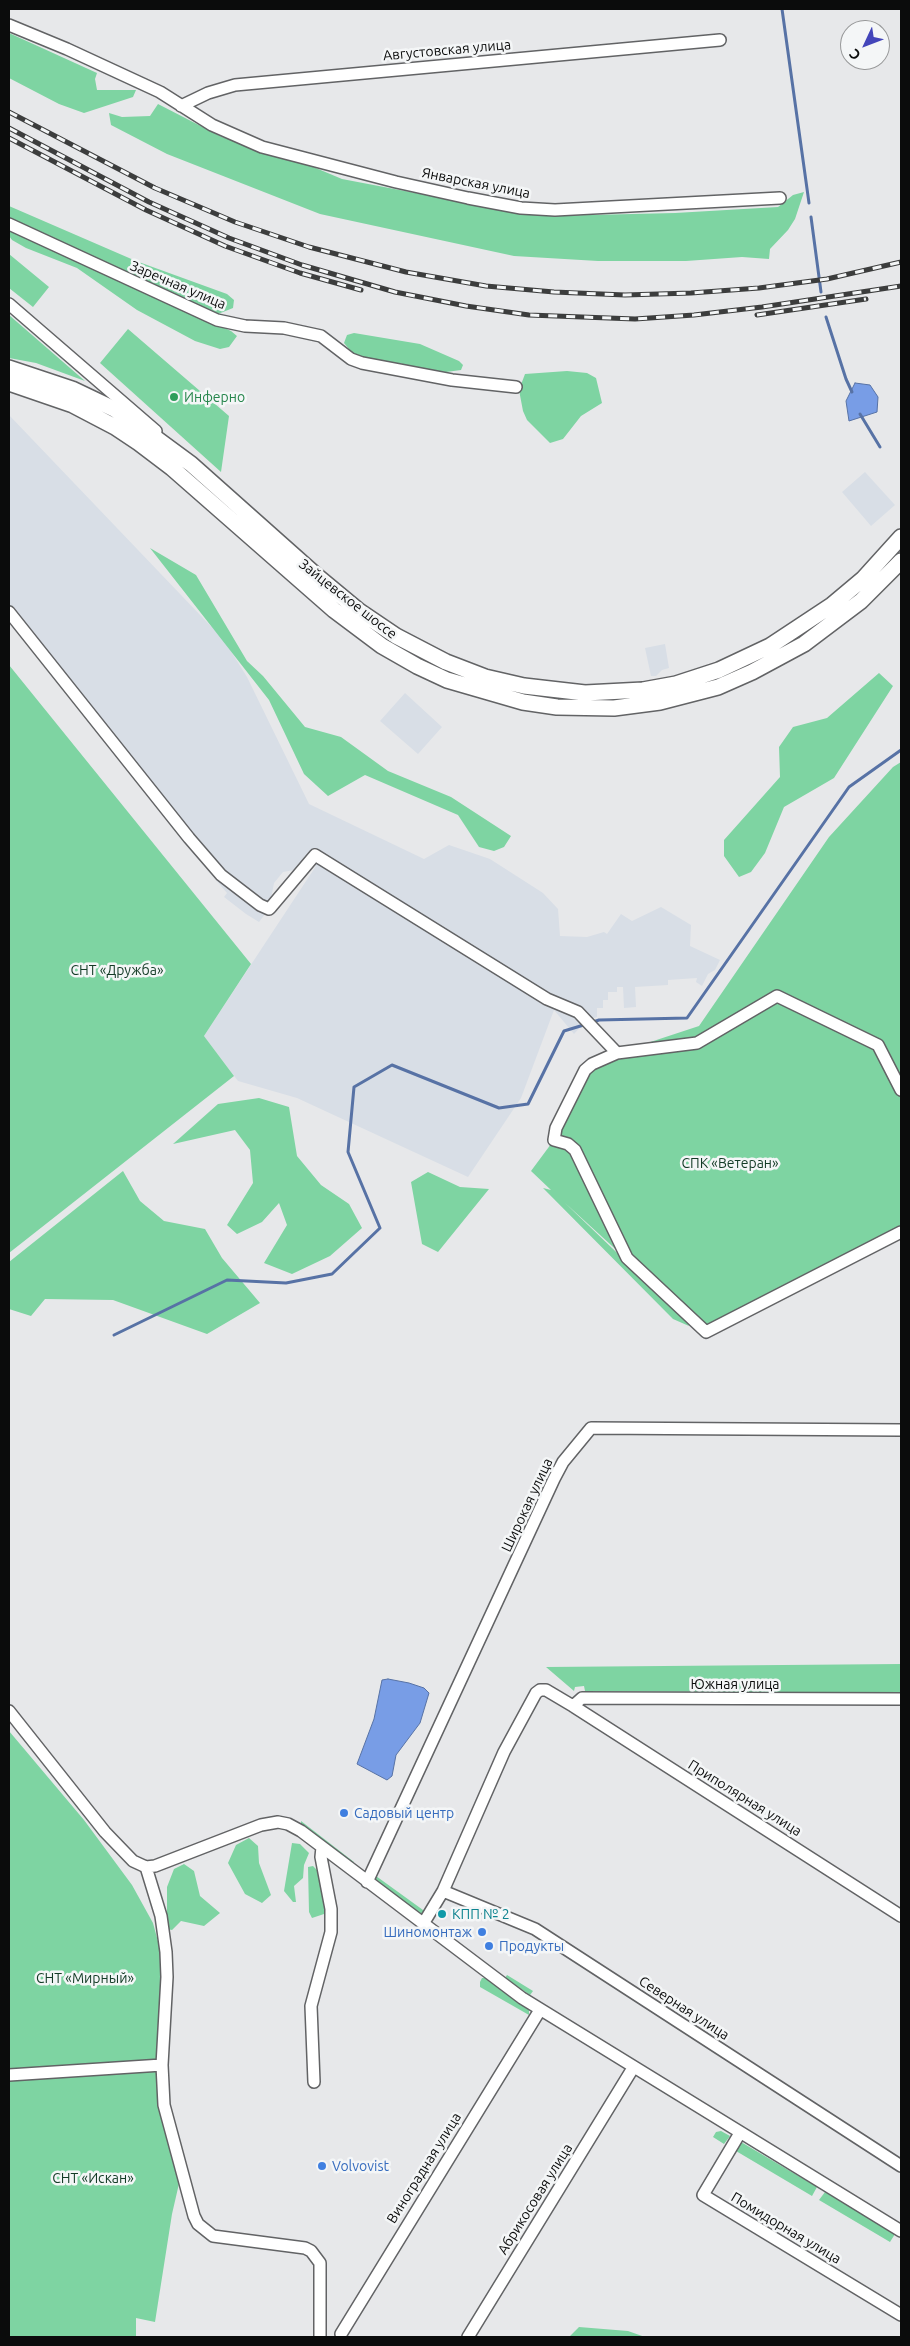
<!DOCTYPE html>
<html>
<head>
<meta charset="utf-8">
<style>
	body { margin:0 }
	#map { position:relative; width:910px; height:2346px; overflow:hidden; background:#e7e8ea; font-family:Ubuntu,sans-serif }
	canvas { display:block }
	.frame { position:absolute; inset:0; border:10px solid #0b0c0c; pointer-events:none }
	.north { position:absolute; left:840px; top:20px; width:50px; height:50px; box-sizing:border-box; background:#f4f6f7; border:1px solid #979899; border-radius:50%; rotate:227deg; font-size:14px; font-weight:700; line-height:20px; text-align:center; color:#0b0c0c }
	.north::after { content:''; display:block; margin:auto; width:18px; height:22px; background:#4345ba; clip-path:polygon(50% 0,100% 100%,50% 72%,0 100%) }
</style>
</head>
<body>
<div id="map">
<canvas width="910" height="2346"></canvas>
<div class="frame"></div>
<div class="north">С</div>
</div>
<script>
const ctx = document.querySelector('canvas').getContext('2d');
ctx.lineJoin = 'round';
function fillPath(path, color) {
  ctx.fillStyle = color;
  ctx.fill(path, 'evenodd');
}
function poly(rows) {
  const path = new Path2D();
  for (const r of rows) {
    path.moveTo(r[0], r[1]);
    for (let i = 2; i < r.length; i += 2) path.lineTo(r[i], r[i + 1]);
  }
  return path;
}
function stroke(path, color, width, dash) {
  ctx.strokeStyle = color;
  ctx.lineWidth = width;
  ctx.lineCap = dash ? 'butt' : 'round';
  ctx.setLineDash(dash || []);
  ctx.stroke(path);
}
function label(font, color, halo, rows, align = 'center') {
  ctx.font = font + ' Ubuntu,sans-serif';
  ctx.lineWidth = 5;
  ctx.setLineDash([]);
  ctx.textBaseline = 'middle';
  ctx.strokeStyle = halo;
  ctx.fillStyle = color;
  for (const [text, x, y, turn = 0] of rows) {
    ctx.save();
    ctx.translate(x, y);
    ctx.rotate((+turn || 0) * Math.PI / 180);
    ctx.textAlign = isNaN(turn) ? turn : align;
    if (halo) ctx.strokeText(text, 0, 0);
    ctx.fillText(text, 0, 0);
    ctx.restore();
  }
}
fillPath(poly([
	[9,415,224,640,247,677,309,804,424,859,449,845,490,859,543,893,558,909,560,936,587,937,604,932,607,934,621,914,632,921,661,907,691,925,690,946,720,960,715,970,708,974,702,986,696,982,697,978,668,980,668,985,635,987,636,1007,624,1008,623,987,617,987,617,992,608,992,608,1000,603,1000,603,1008,597,1008,597,1017,587,1020,574,1034,554,1010,521,1098,468,1177,297,1098,238,1081,204,1036,316,866,283,872,274,883,269,909,259,922,246,914,224,897,227,893,186,845,9,620],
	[865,472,895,505,871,526,842,492],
	[665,644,669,668,662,670,656,676,651,676,645,648],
	[405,693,442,727,418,754,380,721]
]), '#d8dee6');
fillPath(poly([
	[9,33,97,73,95,79,97,90,136,90,133,97,84,113,59,104,9,78],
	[158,104,222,137,311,166,342,179,494,208,547,216,675,213,778,207,793,195,804,192,795,219,788,230,770,249,769,259,742,257,686,261,598,261,514,256,320,214,167,154,111,125,109,113,122,117,150,116],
	[9,206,136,261,227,294,234,300,233,308,218,314,9,220],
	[9,228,231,331,237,336,229,347,220,349,195,341,137,310,77,268,26,248,12,240,9,236],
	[9,254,49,287,33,307,9,288],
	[9,315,85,381,36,363,9,358],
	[128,329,229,416,221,472,100,363],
	[354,333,420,344,459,361,463,365,461,370,446,372,416,369,400,363,388,363,353,354,344,343,347,335],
	[567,371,587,373,596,378,602,403,581,416,563,439,550,443,527,420,523,411,519,390,525,374],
	[150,548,196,575,247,661,263,676,305,727,341,737,388,771,451,797,511,836,504,847,494,851,479,847,458,815,365,775,328,796,304,774,269,700],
	[9,665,251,964,204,1036,234,1076,9,1253],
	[879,673,893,686,834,778,784,807,765,853,751,872,739,877,724,856,724,840,780,777,779,747,793,727,827,718],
	[901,762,901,1232,706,1332,564,1202,684,1317,689,1326,673,1319,543,1188,551,1190,531,1171,554,1140,585,1070,617,1053,699,1026,829,837,893,767],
	[259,1098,289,1107,297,1156,321,1185,349,1204,362,1228,330,1256,292,1274,264,1263,287,1225,279,1203,262,1222,237,1234,227,1225,253,1183,250,1150,235,1130,173,1144,218,1104],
	[123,1171,140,1201,164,1221,205,1229,222,1258,260,1303,207,1334,113,1300,45,1299,31,1316,9,1309,9,1262],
	[428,1172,460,1187,489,1189,438,1252,422,1244,411,1182],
	[901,1664,901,1693,585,1691,584,1686,575,1687,574,1691,546,1667],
	[9,1731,84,1820,132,1885,153,1923,160,1949,163,1982,157,2099,181,2175,172,2214,155,2322,136,2318,136,2337,9,2337],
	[301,1821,354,1862,354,1863,301,1827],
	[249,1838,258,1846,259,1863,271,1895,262,1903,245,1894,228,1863,236,1845],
	[292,1843,300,1844,309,1853,304,1865,303,1878,294,1886,296,1902,293,1902,284,1891],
	[184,1864,194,1871,200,1896,220,1913,204,1926,181,1921,172,1930,167,1929,167,1887,174,1869],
	[313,1866,318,1871,327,1913,312,1918,309,1912,308,1867],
	[376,1876,423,1910,424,1913,421,1915,373,1883],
	[507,1975,533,1991,530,1995,505,1978],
	[482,1978,486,1978,529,2009,529,2015,480,1987,480,1982],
	[721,2131,730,2136,724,2144,713,2137,716,2132],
	[741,2142,817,2187,812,2196,736,2151],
	[825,2192,895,2234,890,2242,819,2200],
	[579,2327,628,2331,645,2337,569,2337]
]), '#7ed4a2');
const water = poly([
	[855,383,870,385,878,397,877,412,849,421,846,401,855,383],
	[388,1679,409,1683,424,1688,429,1693,420,1723,396,1755,392,1776,387,1780,357,1764,374,1719,382,1680,388,1679]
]);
fillPath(water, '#789de6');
stroke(water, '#5772a5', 1);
stroke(poly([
	[782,9,809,203],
	[811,217,821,292],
	[826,317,846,379,852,392],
	[860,414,880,447],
	[593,1022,599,1020,687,1018,849,787,901,750],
	[114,1335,227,1280,286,1283,332,1274,380,1228,348,1152,354,1087,392,1065,499,1108,528,1104,564,1031,587,1024]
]), '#5772a5', 3);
const minor = poly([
	[9,25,67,49,160,92,212,125,262,147,396,182,468,198,521,208,555,210,780,198],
	[181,106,208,93,235,85,720,40],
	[9,224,217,320,245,326,284,328,321,336,351,359,362,363,452,380,516,387],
	[9,304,156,431],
	[9,612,189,838,221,875,260,905,269,909,271,907,315,855,547,999,578,1012,617,1053],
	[901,1090,878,1045,777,996,697,1043,617,1053,592,1064,585,1070,556,1128,554,1140,568,1144,575,1150,627,1258,706,1332,901,1232],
	[573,1706,582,1698,901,1699],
	[9,1711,105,1832,133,1861,146,1867,155,1866,261,1825,278,1822,288,1824,301,1831,522,1998,901,2231],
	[146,1867,161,1916,166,1952,167,1977,162,2065,164,2105,194,2216,198,2224,213,2236,305,2248,311,2251,320,2263,320,2337],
	[367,1882,554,1479,563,1462,591,1428,901,1430],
	[443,1891,535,1929,901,2166],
	[423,1924,443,1891,504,1752,536,1693,540,1690,546,1690,573,1706,901,1916],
	[9,2075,162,2065],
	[314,2082,311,2006,331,1932,331,1909,321,1857,322,1847],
	[740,2133,703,2195,901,2315],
	[341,2334,540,2010],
	[468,2337,633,2068]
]);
const major = poly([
	[9,368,72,389,114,409,134,422,191,464,318,577,359,611,396,636,446,662,485,677,524,686,585,693,643,690,676,684,719,670,770,646,832,605,863,579,901,537],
	[9,383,73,405,115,427,139,443,172,468,334,610,382,646,417,666,447,680,523,702,557,707,614,708,660,702,718,687,752,672,804,644,861,601,901,561]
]);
stroke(minor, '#626365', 14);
stroke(major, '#626365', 18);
stroke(minor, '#fff', 11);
stroke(major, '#fff', 15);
const rail = poly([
	[9,112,155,188,235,222,309,247,406,272,486,286,554,292,625,295,691,293,759,288,827,279,901,262],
	[9,128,149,202,229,238,302,265,395,292,466,306,529,315,635,319,694,315,762,307,901,286],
	[9,138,146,210,225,246,300,273,361,290],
	[757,315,866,299]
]);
stroke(rail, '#3c3d3d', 5);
stroke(rail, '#f4f6f7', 3, [9]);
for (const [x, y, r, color] of [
	[174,397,5,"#2e9e5b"],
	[344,1813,5,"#3f7fe0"],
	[442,1914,5,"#0f9aa8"],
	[482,1932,5,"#3f7fe0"],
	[489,1946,5,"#3f7fe0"],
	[322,2166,5,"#3f7fe0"]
]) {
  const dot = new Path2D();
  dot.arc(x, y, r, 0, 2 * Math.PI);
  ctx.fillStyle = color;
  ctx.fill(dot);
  stroke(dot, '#f4f6f7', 2);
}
label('14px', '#0b0c0c', '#f4f6f7', [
	["Августовская улица",447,50,-5],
	["Январская улица",476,183,11],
	["Заречная улица",178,285,23],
	["Зайцевское шоссе",348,599,38],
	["Широкая улица",527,1505,-65],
	["Южная улица",735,1684],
	["Приполярная улица",745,1798,32],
	["Северная улица",684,2008,33],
	["Виноградная улица",424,2168,-58],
	["Абрикосовая улица",535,2199,-58],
	["Помидорная улица",786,2228,31]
]);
label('14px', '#27864d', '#f4f6f7', [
	["Инферно",184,397]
], 'left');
label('14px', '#133b26', '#f4f6f7', [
	["СНТ «Дружба»",117,970],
	["СПК «Ветеран»",730,1163],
	["СНТ «Мирный»",85,1978],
	["СНТ «Искан»",93,2178]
]);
label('14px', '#366cbe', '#f4f6f7', [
	["Садовый центр",354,1813],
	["Шиномонтаж",472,1932,"right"],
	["Продукты",499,1946],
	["Volvovist",332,2166]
], 'left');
label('14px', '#0d838f', '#f4f6f7', [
	["КПП № 2",452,1914]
], 'left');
</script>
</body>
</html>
